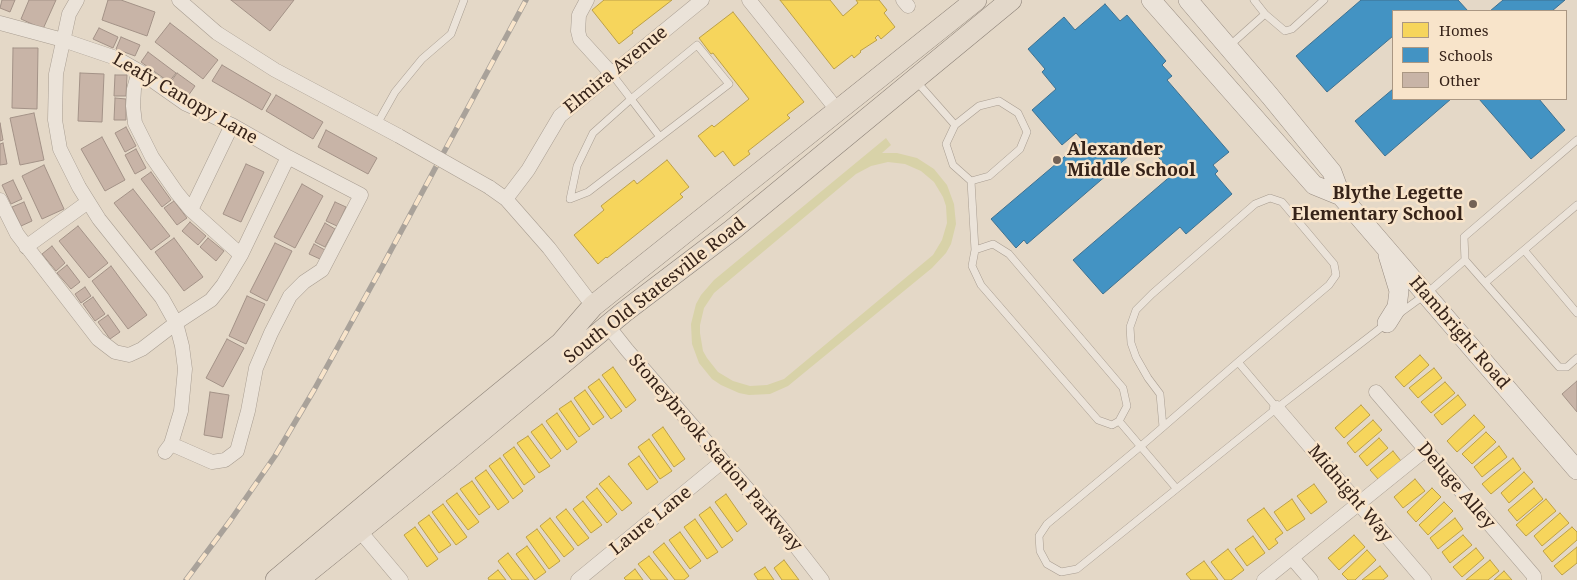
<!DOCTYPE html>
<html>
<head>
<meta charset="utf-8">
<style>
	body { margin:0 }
	#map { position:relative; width:1577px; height:580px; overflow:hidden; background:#e4d8c7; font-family:"Noto Serif",serif }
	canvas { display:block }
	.legend { position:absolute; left:1392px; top:10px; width:175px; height:90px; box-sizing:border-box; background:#f8e4ca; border:1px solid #aa9783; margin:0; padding:6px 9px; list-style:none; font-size:15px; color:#362319 }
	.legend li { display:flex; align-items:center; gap:10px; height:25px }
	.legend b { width:25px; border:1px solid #aa9783 }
</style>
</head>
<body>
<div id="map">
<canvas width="1577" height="580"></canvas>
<ul class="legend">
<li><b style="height:14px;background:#f6d55c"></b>Homes</li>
<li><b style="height:14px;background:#4393c3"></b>Schools</li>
<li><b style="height:14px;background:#c8b4a7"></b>Other</li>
</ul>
</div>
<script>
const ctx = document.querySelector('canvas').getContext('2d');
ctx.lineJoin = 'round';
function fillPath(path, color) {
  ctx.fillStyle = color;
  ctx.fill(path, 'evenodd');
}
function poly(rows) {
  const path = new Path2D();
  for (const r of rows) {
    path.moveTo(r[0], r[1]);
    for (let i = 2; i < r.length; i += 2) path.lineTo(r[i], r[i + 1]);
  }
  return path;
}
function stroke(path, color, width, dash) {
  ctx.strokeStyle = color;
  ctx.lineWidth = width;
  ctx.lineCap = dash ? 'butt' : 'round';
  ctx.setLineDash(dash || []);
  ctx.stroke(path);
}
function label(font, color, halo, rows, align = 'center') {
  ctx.font = font + ' "Noto Serif",serif';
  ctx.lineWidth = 5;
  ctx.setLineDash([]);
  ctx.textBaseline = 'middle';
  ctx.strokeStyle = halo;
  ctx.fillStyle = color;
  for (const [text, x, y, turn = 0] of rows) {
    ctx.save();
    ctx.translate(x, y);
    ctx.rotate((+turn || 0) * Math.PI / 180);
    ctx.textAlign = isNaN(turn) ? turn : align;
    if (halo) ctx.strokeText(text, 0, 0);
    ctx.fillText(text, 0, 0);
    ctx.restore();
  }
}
fillPath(poly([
	[886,138,891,145,882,153,897,153,917,158,934,169,947,185,954,204,956,224,951,244,946,253,932,268,788,386,770,394,749,395,739,393,721,385,712,379,699,363,692,344,691,324,696,304,701,295,714,280],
	[888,162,905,164,921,171,934,182,943,197,946,206,947,223,942,240,933,255,784,379,767,385,750,386,733,381,718,372,707,358,703,351,700,333,700,325,704,308,714,293,856,174,871,166]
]), '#d8d2a8');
const homes = poly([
	[604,0,672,0,632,31,633,33,619,44,592,10,604,0],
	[780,0,830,0,843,16,858,3,856,0,879,0,887,10,884,13,895,27,881,39,878,35,875,38,877,40,860,51,861,52,854,58,852,55,834,69,780,0],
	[733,12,804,102,787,115,790,118,748,151,750,154,734,166,723,151,715,157,698,136,712,125,714,127,749,99,713,53,711,54,699,38,733,12],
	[667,160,689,187,680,194,683,197,607,258,606,257,598,264,574,235,604,210,601,206,634,180,637,184,667,160],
	[1420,355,1429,365,1404,387,1395,377,1420,355],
	[613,367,636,400,626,408,602,375,613,367],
	[1434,368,1442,378,1418,398,1409,388,1434,368],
	[599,379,622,411,611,419,588,387,599,379],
	[1445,382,1455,393,1431,413,1421,402,1445,382],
	[585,390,604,417,593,425,574,398,585,390],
	[1458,395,1466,405,1442,425,1434,415,1458,395],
	[571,401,590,429,579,437,559,409,571,401],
	[1361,405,1370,415,1344,438,1335,428,1361,405],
	[557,413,577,442,567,450,546,421,557,413],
	[1474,415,1485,427,1457,452,1447,441,1474,415],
	[1373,420,1382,430,1355,453,1347,443,1373,420],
	[542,424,561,451,551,459,531,432,542,424],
	[663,427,685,459,674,467,652,435,663,427],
	[1486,432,1496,442,1472,464,1462,454,1486,432],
	[528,436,550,466,539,473,517,443,528,436],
	[1379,438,1388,448,1367,466,1359,456,1379,438],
	[649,439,672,471,660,479,638,447,649,439],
	[1499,446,1507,457,1482,477,1474,467,1499,446],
	[514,447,535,477,524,485,503,455,514,447],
	[1393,451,1401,461,1379,480,1370,470,1393,451],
	[639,456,658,482,647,490,628,464,639,456],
	[500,458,523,491,513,499,489,466,500,458],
	[1513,458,1521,469,1491,494,1482,484,1513,458],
	[486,470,509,502,498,510,475,478,486,470],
	[1524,472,1533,482,1509,503,1501,493,1524,472],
	[609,476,632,503,622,511,599,484,609,476],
	[1415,479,1425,491,1403,508,1394,497,1415,479],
	[472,481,490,507,479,515,460,489,472,481],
	[1314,484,1327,502,1311,514,1297,496,1314,484],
	[597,488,617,514,607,523,586,497,597,488],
	[1432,488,1441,497,1416,522,1407,512,1432,488],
	[1534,488,1543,499,1517,521,1508,510,1534,488],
	[457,493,479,522,468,530,446,501,457,493],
	[726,494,747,524,737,532,715,502,726,494],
	[1292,499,1305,519,1287,531,1274,512,1292,499],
	[1546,499,1556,511,1526,536,1516,525,1546,499],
	[583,501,602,525,591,533,573,509,583,501],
	[1444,502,1453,511,1428,535,1419,525,1444,502],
	[443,504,467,537,456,545,432,512,443,504],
	[710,507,733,540,722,548,699,515,710,507],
	[1264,508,1283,533,1275,539,1278,543,1269,550,1247,520,1264,508],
	[566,509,589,538,578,546,556,517,566,509],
	[1560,513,1569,523,1542,546,1534,536,1560,513],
	[429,515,451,545,439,553,418,523,429,515],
	[550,518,574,549,564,557,540,526,550,518],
	[1455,518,1463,529,1438,549,1430,538,1455,518],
	[695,519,718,552,707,559,684,527,695,519],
	[415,527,438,559,427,567,404,535,415,527],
	[1572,527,1577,532,1577,540,1552,562,1543,551,1572,527],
	[537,529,560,561,549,569,526,537,537,529],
	[680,532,701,561,690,569,669,540,680,532],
	[1354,535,1365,547,1339,570,1328,558,1354,535],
	[1463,535,1472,545,1450,563,1442,552,1463,535],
	[1253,536,1265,553,1247,566,1235,549,1253,536],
	[664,543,689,576,684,580,675,580,653,552,664,543],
	[527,546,546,572,535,580,516,554,527,546],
	[1577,547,1577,563,1562,575,1554,566,1577,547],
	[1476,548,1484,558,1462,577,1453,567,1476,548],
	[1228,549,1244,570,1231,580,1225,580,1211,562,1228,549],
	[1367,550,1376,560,1355,580,1348,580,1342,574,1367,550],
	[508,553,529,580,512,580,498,561,508,553],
	[649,556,668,580,651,580,638,564,649,556],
	[784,560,799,580,782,580,774,568,784,560],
	[1490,560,1499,571,1488,580,1466,580,1490,560],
	[1204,561,1218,580,1191,580,1186,574,1204,561],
	[1380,566,1388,576,1383,580,1362,580,1380,566],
	[765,567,774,580,758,580,754,574,765,567],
	[635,569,643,580,626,580,624,578,635,569],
	[498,570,506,580,489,580,488,578,498,570],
	[1504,571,1512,580,1494,580,1504,571]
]);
fillPath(homes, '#f6d55c');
stroke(homes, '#bca048', 1);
const schools = poly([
	[1361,0,1458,0,1468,11,1393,11,1393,36,1327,92,1296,56,1361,0],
	[1503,0,1565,0,1552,11,1490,11,1503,0],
	[1105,4,1120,21,1127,15,1166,61,1162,65,1172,76,1167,80,1229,152,1213,165,1218,171,1215,174,1232,194,1186,234,1180,227,1103,294,1073,260,1173,174,1145,142,1027,244,1024,240,1016,248,991,219,1083,141,1076,133,1062,145,1032,110,1056,89,1042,72,1045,69,1028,49,1064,17,1075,30,1105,4],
	[1393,89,1393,99,1451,99,1385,156,1355,121,1393,89],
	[1479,99,1539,99,1565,130,1531,159,1479,99]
]);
fillPath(schools, '#4393c3');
stroke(schools, '#3f7190', 1);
const building = poly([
	[2,0,15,0,10,12,0,8,2,0],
	[29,0,56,0,43,29,21,19,29,0],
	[108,0,121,0,155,12,147,36,102,20,108,0],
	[231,0,294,0,270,31,231,0],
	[170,23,218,60,203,79,155,42,170,23],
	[99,28,118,37,113,48,93,39,99,28],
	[121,37,140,45,135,56,116,49,121,37],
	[13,48,38,48,37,109,12,108,13,48],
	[148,52,176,73,169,82,141,62,148,52],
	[222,65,271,94,262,110,212,81,222,65],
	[80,73,104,74,102,122,78,121,80,73],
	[177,73,195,86,188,96,170,83,177,73],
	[115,75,127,75,126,96,114,96,115,75],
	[276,95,323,122,313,139,266,111,276,95],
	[115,98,126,99,126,120,114,120,115,98],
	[34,113,44,160,20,165,10,118,34,113],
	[0,123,3,140,0,141,0,123],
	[126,127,136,146,125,152,115,133,126,127],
	[326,130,377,158,368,174,318,147,326,130],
	[102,137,125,180,105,191,81,149,102,137],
	[3,143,7,164,0,165,0,144,3,143],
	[136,149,146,168,135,174,125,155,136,149],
	[246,164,264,172,241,222,223,214,246,164],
	[44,165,64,209,42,219,22,176,44,165],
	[151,172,171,200,162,207,141,179,151,172],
	[13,180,22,199,11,204,2,185,13,180],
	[302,184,323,196,295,248,274,237,302,184],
	[133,189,170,236,151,250,114,203,133,189],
	[174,201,187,218,177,225,164,208,174,201],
	[24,202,32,221,21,226,12,207,24,202],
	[335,202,346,207,337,226,326,221,335,202],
	[190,222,206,236,198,245,182,231,190,222],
	[325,223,335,229,325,247,315,242,325,223],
	[78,226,108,263,89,278,59,241,78,226],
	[174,238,203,277,184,291,155,252,174,238],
	[208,238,224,251,216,261,200,247,208,238],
	[275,243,292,251,267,301,250,292,275,243],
	[314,244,325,250,320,259,309,254,314,244],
	[52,246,65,263,56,271,42,254,52,246],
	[67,265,80,282,71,289,57,273,67,265],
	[111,266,147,315,128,329,92,281,111,266],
	[85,287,91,296,81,303,75,294,85,287],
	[247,296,265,304,246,344,229,336,247,296],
	[93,297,105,314,95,321,83,304,93,297],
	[108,315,120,332,110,339,98,322,108,315],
	[227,339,244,348,223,387,206,378,227,339],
	[1577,381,1577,412,1562,394,1577,381],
	[210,392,229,395,222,438,204,435,210,392]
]);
fillPath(building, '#c8b4a7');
stroke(building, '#a39287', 1);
const service = poly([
	[1254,0,1265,14,1285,31,1292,29,1324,0],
	[1228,47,1265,14],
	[611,73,631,99,593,133,577,166,570,199,588,192,729,84,697,45,631,99,660,137],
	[917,82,955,125],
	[999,101,1018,113,1027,132,1020,149,989,176,971,181,953,165,946,144,955,125,979,106,999,101],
	[377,124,395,92,422,59,451,34,464,0],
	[1577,140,1464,237,1465,260,1559,367,1567,367,1577,358],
	[971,181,975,250,972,266,981,285,1098,420,1112,425,1119,421,1127,406,1123,388,1009,254,993,244,975,250],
	[1577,205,1524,250,1577,313],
	[1486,282,1524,250],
	[1400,313,1426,294,1465,260],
	[1238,362,1277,408],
	[1119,421,1176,488],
	[1163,427,1160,394,1148,378,1136,357,1131,343,1130,327,1136,310,1152,294,1255,204,1270,198,1282,202,1334,264,1336,275,1329,285,1238,362,1163,427,1141,446,1047,524,1039,536,1040,551,1047,564,1061,572,1077,569,1277,408,1387,323]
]);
const minor = poly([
	[77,0,69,14,56,74,55,120,60,149,79,187,99,219,162,298,176,323,182,346,185,369,181,411,171,444,165,452],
	[179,0,217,33,275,70,399,136],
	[587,0,579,15,578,31,580,39,611,73],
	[749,0,838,111],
	[903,0,908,6],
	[0,23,63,40,116,58,139,71,186,104,232,125,288,157,361,195,322,270,304,282,290,296,271,333,256,368,248,411,237,451,225,460,212,462,171,444],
	[139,71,134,89,133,106,135,123,152,157,177,193,191,210,241,255],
	[489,187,506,199,549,248,593,306],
	[506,199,528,170,560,116,702,0],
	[0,200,17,234,98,339,115,352,129,355,142,349,176,323,211,300,223,285,241,255,288,157],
	[191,210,232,125],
	[26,247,88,202],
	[608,326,627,350,723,461,780,526,822,580],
	[1376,392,1534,576,1534,580],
	[1277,408,1424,580],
	[359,530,401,580],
	[1292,558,1311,580],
	[578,580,723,461],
	[1264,580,1425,450]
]);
const secondary = poly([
	[1151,0,1314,185,1341,196],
	[1188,0,1270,96,1332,172,1341,196,1577,470],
	[1387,323,1397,307,1399,291,1388,255]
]);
const primary = poly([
	[276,580,438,444,561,343,593,306,976,0],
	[298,580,449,458,624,312,732,230,1011,0]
]);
stroke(service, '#a89d91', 8);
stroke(minor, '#a89d91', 15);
stroke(secondary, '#988c81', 20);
stroke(primary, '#8d8278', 22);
stroke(service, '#ebe3d9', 7);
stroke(minor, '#ebe3d9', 14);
stroke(secondary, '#ebe3d9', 19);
stroke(primary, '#e3d8ca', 21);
const rail = poly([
	[186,580,230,521,275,456,314,390,383,265,526,0]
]);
stroke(rail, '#a9a29a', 5.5);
stroke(rail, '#f8e4ca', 4, [11]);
const minorBridge = poly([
	[399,136,489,187]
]);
stroke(minorBridge, '#a89d91', 15, []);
stroke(minorBridge, '#ebe3d9', 14);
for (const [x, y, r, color] of [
	[1057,160,5,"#736256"],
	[1473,204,5,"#736256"]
]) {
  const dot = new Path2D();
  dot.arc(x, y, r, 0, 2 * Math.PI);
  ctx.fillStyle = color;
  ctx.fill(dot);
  stroke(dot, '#f8e4ca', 2);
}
label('18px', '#362319', '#f8e4ca', [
	["Elmira Avenue",616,70,-39],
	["Leafy Canopy Lane",185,99,30],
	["South Old Statesville Road",655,291,-38],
	["Hambright Road",1459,333,49],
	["Stoneybrook Station Parkway",715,453,49],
	["Deluge Alley",1456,486,49],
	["Midnight Way",1350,494,50],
	["Laure Lane",651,521,-39]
]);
label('bold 18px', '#362319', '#f8e4ca', [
	["Alexander",1067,150],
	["Middle School",1067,171],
	["Blythe Legette",1463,194,"right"],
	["Elementary School",1463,215,"right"]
], 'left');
</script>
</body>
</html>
